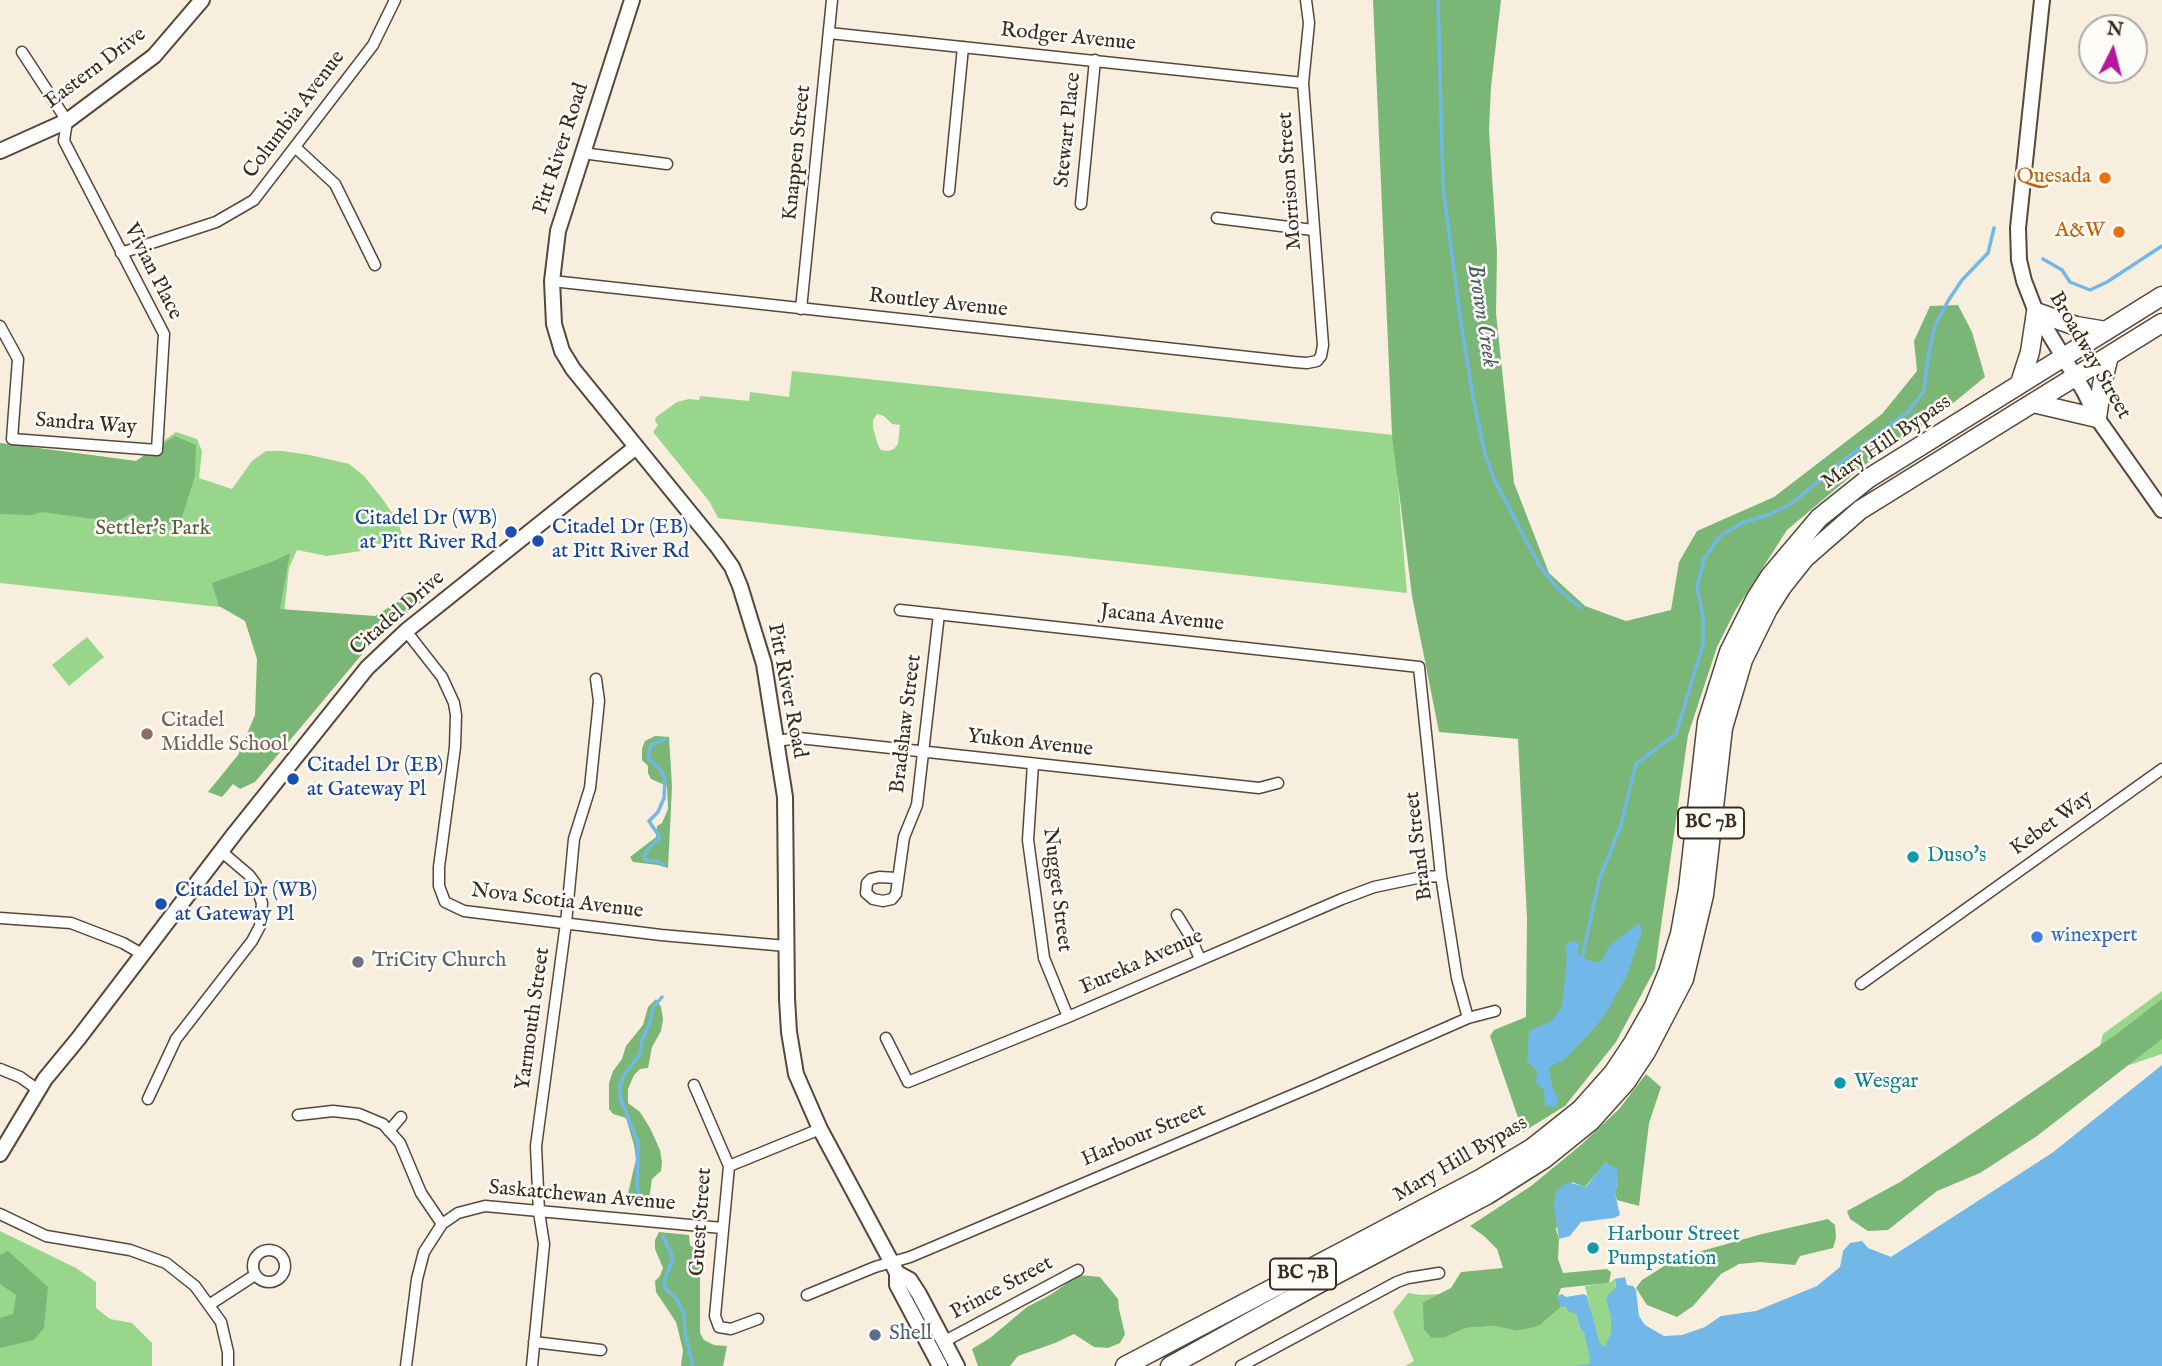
<!DOCTYPE html>
<html>
<head>
<meta charset="utf-8">
<style>
	body { margin:0 }
	#map { position:relative; width:2162px; height:1366px; overflow:hidden; background:#f8eede; font-family:"IM FELL English",serif }
	canvas { display:block }
	.north { position:absolute; left:2078px; top:14px; width:70px; height:70px; box-sizing:border-box; background:#fdfcf7; border:2px solid #afa8a0; border-radius:50%; rotate:6deg; font-size:19px; font-weight:700; line-height:28px; text-align:center; color:#3b2a1e }
	.north::after { content:''; display:block; margin:auto; width:24px; height:32px; background:#b5179e; clip-path:polygon(50% 0,100% 100%,50% 72%,0 100%) }
</style>
</head>
<body>
<div id="map">
<canvas width="2162" height="1366"></canvas>
<div class="north">N</div>
</div>
<script>
const ctx = document.querySelector('canvas').getContext('2d');
ctx.lineJoin = 'round';
function fillPath(path, color) {
  ctx.fillStyle = color;
  ctx.fill(path, 'evenodd');
}
function poly(rows) {
  const path = new Path2D();
  for (const r of rows) {
    if (r.length === 3) {
      path.moveTo(r[0] + r[2], r[1]);
      path.arc(r[0], r[1], r[2], 0, 2 * Math.PI);
      continue;
    }
    path.moveTo(r[0], r[1]);
    for (let i = 2; i < r.length; i += 2) path.lineTo(r[i], r[i + 1]);
  }
  return path;
}
function stroke(path, color, width, dash) {
  ctx.strokeStyle = color;
  ctx.lineWidth = width;
  ctx.lineCap = dash ? 'butt' : 'round';
  ctx.setLineDash(dash || []);
  ctx.stroke(path);
}
function label(font, color, halo, rows, align = 'center') {
  ctx.font = font + ' "IM FELL English",serif';
  ctx.lineWidth = 5;
  ctx.setLineDash([]);
  ctx.textBaseline = 'middle';
  ctx.strokeStyle = halo;
  ctx.fillStyle = color;
  for (const [text, x, y, turn = 0] of rows) {
    ctx.save();
    ctx.translate(x, y);
    ctx.rotate((+turn || 0) * Math.PI / 180);
    ctx.textAlign = isNaN(turn) ? turn : align;
    if (halo) ctx.strokeText(text, 0, 0);
    ctx.fillText(text, 0, 0);
    ctx.restore();
  }
}
fillPath(poly([
	[792,371,1394,435,1407,593,718,518,709,501,653,432,658,425,655,421,656,417,677,402,689,399,699,400,700,396,749,401,750,392,789,397],
	[877,414,884,416,892,424,900,425,898,444,894,449,888,451,881,450,878,445,873,428,873,420],
	[176,432,197,439,202,451,199,478,232,489,252,461,266,451,282,451,310,455,349,464,364,476,381,497,397,520,402,535,361,551,327,556,297,550,289,568,284,614,0,583,0,443,136,461],
	[87,637,104,657,69,686,52,665],
	[2162,991,2162,1054,2129,1065,2100,1046,2103,1034],
	[0,1231,76,1268,96,1282,96,1308,110,1319,132,1323,152,1343,152,1366,0,1366],
	[1615,1279,1618,1316,1604,1366,1585,1286,1609,1283],
	[1408,1293,1421,1295,1440,1294,1423,1302,1446,1337,1465,1328,1494,1326,1517,1331,1539,1326,1561,1307,1566,1307,1576,1314,1580,1328,1584,1333,1593,1366,1405,1366,1414,1361,1393,1312]
]), '#98d68b');
fillPath(poly([
	[1373,0,1501,0,1491,87,1489,130,1497,252,1496,313,1514,483,1549,573,1585,606,1626,621,1671,610,1679,562,1697,531,1774,497,1882,414,1917,371,1914,341,1930,306,1958,305,1972,332,1985,377,1941,413,1863,466,1787,530,1735,611,1717,647,1688,735,1655,969,1616,1042,1565,1106,1523,1132,1490,1036,1494,1030,1526,1017,1527,918,1518,739,1439,732,1412,596,1392,435],
	[175,436,196,445,195,476,182,517,154,533,132,513,116,522,42,512,31,515,0,514,0,443,136,461],
	[290,553,280,609,375,616,417,590,424,600,379,634,255,782,240,789,233,784,222,797,208,792,238,755,255,715,257,659,245,621,219,606,212,583,274,561],
	[655,736,669,737,672,786,668,868,658,865,633,862,630,857,656,837,657,826,662,823,668,809,667,786,651,779,648,773,648,766,642,760,642,749,645,741],
	[656,999,661,1007,663,1019,661,1031,652,1047,648,1068,640,1069,634,1075,628,1089,628,1103,640,1112,650,1128,660,1150,662,1162,661,1171,652,1179,648,1207,640,1207,629,1205,626,1202,636,1159,634,1145,626,1118,613,1114,609,1109,609,1083,613,1071,622,1059,626,1046,643,1025,648,1007],
	[2162,999,2162,1039,2037,1136,1980,1173,1937,1191,1888,1230,1868,1231,1850,1219,1847,1211,1900,1182,1955,1145,2118,1033],
	[1646,1074,1661,1087,1649,1123,1639,1206,1617,1200,1615,1193,1618,1182,1606,1162,1585,1187,1572,1182,1556,1229,1559,1239,1558,1259,1563,1273,1607,1269,1611,1272,1609,1283,1561,1288,1558,1296,1561,1307,1539,1326,1517,1331,1494,1326,1465,1328,1446,1337,1432,1338,1424,1330,1423,1302,1451,1288,1461,1272,1503,1268,1497,1249,1484,1236,1470,1226,1531,1186,1582,1144,1619,1109],
	[1828,1219,1835,1225,1836,1238,1833,1248,1800,1256,1795,1265,1760,1262,1739,1264,1721,1274,1693,1306,1677,1317,1647,1305,1636,1288,1642,1280,1677,1258,1762,1234],
	[659,1232,689,1235,690,1245,698,1252,700,1269,700,1333,704,1340,714,1345,727,1346,723,1366,681,1366,683,1350,676,1322,656,1292,655,1281,660,1276,663,1268,655,1249,655,1240],
	[8,1251,48,1287,44,1328,34,1340,0,1348,0,1318,13,1314,16,1295,0,1284,0,1255],
	[1079,1275,1100,1277,1118,1299,1119,1309,1125,1334,1120,1343,1108,1348,1094,1347,1074,1334,1055,1343,1018,1356,1010,1366,978,1366,972,1349,990,1338,1027,1307,1050,1295]
]), '#7ab777');
fillPath(poly([
	[1639,923,1642,931,1627,975,1608,1010,1593,1030,1564,1060,1549,1067,1552,1086,1558,1099,1556,1107,1545,1106,1544,1089,1536,1083,1537,1071,1527,1061,1529,1031,1551,1021,1562,1007,1567,958,1565,946,1571,941,1579,943,1578,955,1593,962,1602,961,1609,946],
	[2162,1065,2162,1366,1574,1366,1589,1364,1590,1358,1584,1333,1580,1328,1576,1314,1568,1311,1566,1307,1561,1307,1557,1296,1562,1294,1566,1297,1584,1294,1587,1296,1600,1344,1605,1347,1611,1333,1611,1317,1606,1298,1616,1287,1615,1279,1625,1277,1627,1285,1633,1286,1636,1290,1639,1316,1645,1325,1664,1336,1682,1335,1705,1327,1721,1316,1756,1311,1817,1286,1840,1267,1843,1251,1850,1243,1862,1241,1868,1248,1891,1257,2052,1153],
	[1605,1162,1617,1169,1618,1182,1615,1193,1620,1215,1614,1218,1581,1222,1570,1236,1559,1239,1554,1206,1556,1192,1568,1182,1586,1187]
]), '#71b8e8');
stroke(poly([
	[1438,0,1443,187,1461,323,1473,397,1485,454,1494,479,1539,565,1558,589,1581,608],
	[2043,259,2062,270,2070,282,2090,290,2107,282,2162,246],
	[664,865,657,861,645,860,644,857,648,849,659,839,659,836,649,821,658,812,664,798,665,779,660,769,649,759,648,754,651,745,665,739],
	[1581,962,1600,877,1621,825,1636,764,1676,734,1703,644,1703,615,1697,588,1704,559,1720,536,1742,523,1768,515,1791,504,1849,456,1908,412,1924,391,1928,357,1935,326,1948,301,1962,280,1988,253,1994,228],
	[643,1206,637,1188,638,1143,620,1097,620,1085,624,1075,640,1054,642,1040,650,1022,653,1008,662,997],
	[663,1236,673,1258,664,1281,666,1289,676,1298,684,1314,685,1334,693,1366]
]), '#71b8e8', 3.5);
const street = poly([
	[829,33,1303,83],
	[295,147,335,184,375,265],
	[582,153,667,164],
	[949,191,963,47],
	[1081,204,1095,60],
	[1217,218,1313,230],
	[121,253,216,222,254,200,373,45,395,0],
	[552,281,1294,362,1307,363,1317,361,1321,356,1323,345,1303,83,1309,23,1306,0],
	[801,309,832,0],
	[0,326,18,359,12,439,157,450,164,334,64,141,67,121,22,52],
	[900,610,1419,667,1441,876,1457,978,1468,1018],
	[406,631,442,677,454,703,456,715,455,747,439,867,439,886,445,902,464,911,661,935,786,946],
	[776,741,799,738,1259,788,1278,783],
	[1033,764,1028,840,1044,958,1068,1017],
	[897,878,879,877,871,879,867,883,866,893,873,899,883,901,892,899,896,894,904,837,917,805,939,614],
	[1177,915,1190,936,1200,959],
	[0,918,71,923,123,943,142,954],
	[1861,984,2162,769],
	[886,1038,908,1082,1068,1017,1342,899,1374,887,1422,877,1441,876],
	[0,1069,20,1077,37,1089],
	[694,1085,729,1166,715,1316,719,1327,731,1329,758,1319],
	[148,1099,176,1039,252,941,260,926,262,903,255,883,249,875,222,852],
	[298,1115,333,1111,359,1114,383,1124,400,1143,421,1193,442,1224],
	[389,1131,401,1117],
	[729,1166,820,1129],
	[0,1214,46,1236,130,1250,166,1263,195,1286,221,1322,228,1352,228,1366],
	[269,1266,16],
	[807,1295,875,1267,910,1257,1316,1085,1468,1018,1495,1011],
	[209,1305,255,1275],
	[945,1341,1078,1270],
	[534,1342,601,1350],
	[406,1366,417,1279,424,1252,442,1224,458,1213,485,1206,722,1228],
	[532,1366,544,1244,539,1212,536,1146,566,923,574,839,590,788,599,701,596,679],
	[1241,1366,1397,1282,1408,1278,1439,1273]
]);
const secondary = poly([
	[632,0,558,231,552,281,554,324,562,351,573,369,717,546,732,567,740,586,764,664,785,797,787,999,789,1032,796,1074,820,1129,892,1263,897,1273,897,1285,940,1366],
	[2042,0,2018,228,2019,260,2024,281,2036,312,2084,391,2097,418,2162,510],
	[0,151,67,121,154,56,202,0],
	[0,1154,45,1079,78,1039,235,833,367,668,406,631,636,447],
	[897,1273,910,1280,919,1294,957,1366]
]);
const highway = poly([
	[2020,383,2030,352,2036,312,2076,326,2106,331],
	[2033,403,2097,418,2102,384,2109,356],
	[1125,1366,1480,1179,1532,1148,1581,1109,1613,1073,1633,1043,1654,1006,1668,972,1680,934,1688,889,1707,722,1729,652,1756,598,1770,576,1819,518,1869,478,2162,296],
	[1170,1366,1320,1283,1487,1195,1544,1159,1591,1121,1626,1082,1646,1052,1684,979,1704,895,1723,728,1743,660,1768,609,1782,587,1805,558,1860,510,2162,323]
]);
stroke(street, '#57473b', 13);
stroke(secondary, '#57473b', 18);
stroke(highway, '#57473b', 21);
stroke(street, '#fff', 10);
stroke(secondary, '#fff', 14);
stroke(highway, '#fff', 18);
for (const [x, y, r, color] of [
	[2105,178,7,"#e8710a"],
	[2119,232,7,"#e8710a"],
	[511,532,7,"#1a4fb4"],
	[538,541,7,"#1a4fb4"],
	[147,734,7,"#8d6e63"],
	[293,779,7,"#1a4fb4"],
	[1913,857,7,"#0f9aa8"],
	[161,904,7,"#1a4fb4"],
	[2037,937,7,"#3f7fe0"],
	[358,962,7,"#6b7280"],
	[1840,1083,7,"#0f9aa8"],
	[1593,1248,7,"#0f9aa8"],
	[875,1335,7,"#5c6f8a"]
]) {
  const dot = new Path2D();
  dot.arc(x, y, r, 0, 2 * Math.PI);
  ctx.fillStyle = color;
  ctx.fill(dot);
  stroke(dot, '#fdfcf7', 2.5);
}
for (const [x, y, w] of [
	[1711,823,66],
	[1303,1274,66]
]) {
  const box = new Path2D();
  box.roundRect(x - w / 2, y - 15.5, w, 31, 5);
  ctx.fillStyle = '#fdfcf7';
  ctx.fill(box);
  stroke(box, '#3b2a1e', 2);
}
label('bold 19px', '#3b2a1e', null, [
	["BC 7B",1711,823],
	["BC 7B",1303,1274]
]);
label('21px', '#3b2a1e', '#fdfcf7', [
	["Rodger Avenue",1068,38,6],
	["Eastern Drive",96,69,-37],
	["Columbia Avenue",295,115,-53],
	["Stewart Place",1069,130,-84],
	["Pitt River Road",562,149,-72],
	["Knappen Street",798,153,-84],
	["Morrison Street",1291,181,-94],
	["Vivian Place",152,272,63],
	["Routley Avenue",938,304,6],
	["Broadway Street",2089,356,60],
	["Sandra Way",86,425,4],
	["Mary Hill Bypass",1887,443,-34],
	["Citadel Drive",398,614,-41],
	["Jacana Avenue",1162,619,6],
	["Pitt River Road",786,691,79],
	["Bradshaw Street",907,724,-83],
	["Yukon Avenue",1030,744,6],
	["Kebet Way",2052,824,-36],
	["Brand Street",1420,846,-97],
	["Nugget Street",1056,890,83],
	["Nova Scotia Avenue",557,902,7],
	["Eureka Avenue",1142,963,-24],
	["Yarmouth Street",534,1019,-82],
	["Harbour Street",1144,1136,-23],
	["Mary Hill Bypass",1461,1160,-30],
	["Saskatchewan Avenue",582,1197,5],
	["Guest Street",702,1222,-86],
	["Prince Street",1002,1289,-28]
]);
label('21px', '#c56008', '#fdfcf7', [
	["Quesada",2091,178],
	["A&W",2105,232]
], 'right');
label('21px', '#164399', '#fdfcf7', [
	["Citadel Dr (WB)",497,520,"right"],
	["at Pitt River Rd",497,544,"right"],
	["Citadel Dr (EB)",552,529],
	["at Pitt River Rd",552,553],
	["Citadel Dr (EB)",307,767],
	["at Gateway Pl",307,791],
	["Citadel Dr (WB)",175,892],
	["at Gateway Pl",175,916]
], 'left');
label('21px', '#575e3f', '#fdfcf7', [
	["Settler's Park",153,530]
]);
label('21px', '#785e54', '#fdfcf7', [
	["Citadel",161,722],
	["Middle School",161,746]
], 'left');
label('21px', '#0d838f', '#fdfcf7', [
	["Duso's",1927,857],
	["Wesgar",1854,1083],
	["Harbour Street",1607,1236],
	["Pumpstation",1607,1260]
], 'left');
label('21px', '#366cbe', '#fdfcf7', [
	["winexpert",2051,937]
], 'left');
label('21px', '#5b616d', '#fdfcf7', [
	["TriCity Church",372,962]
], 'left');
label('21px', '#4e5e75', '#fdfcf7', [
	["Shell",889,1335]
], 'left');
label('italic 23px', '#4e5c65', '#fdfcf7', [
	["Brown Creek",1481,316,81]
]);
</script>
</body>
</html>
